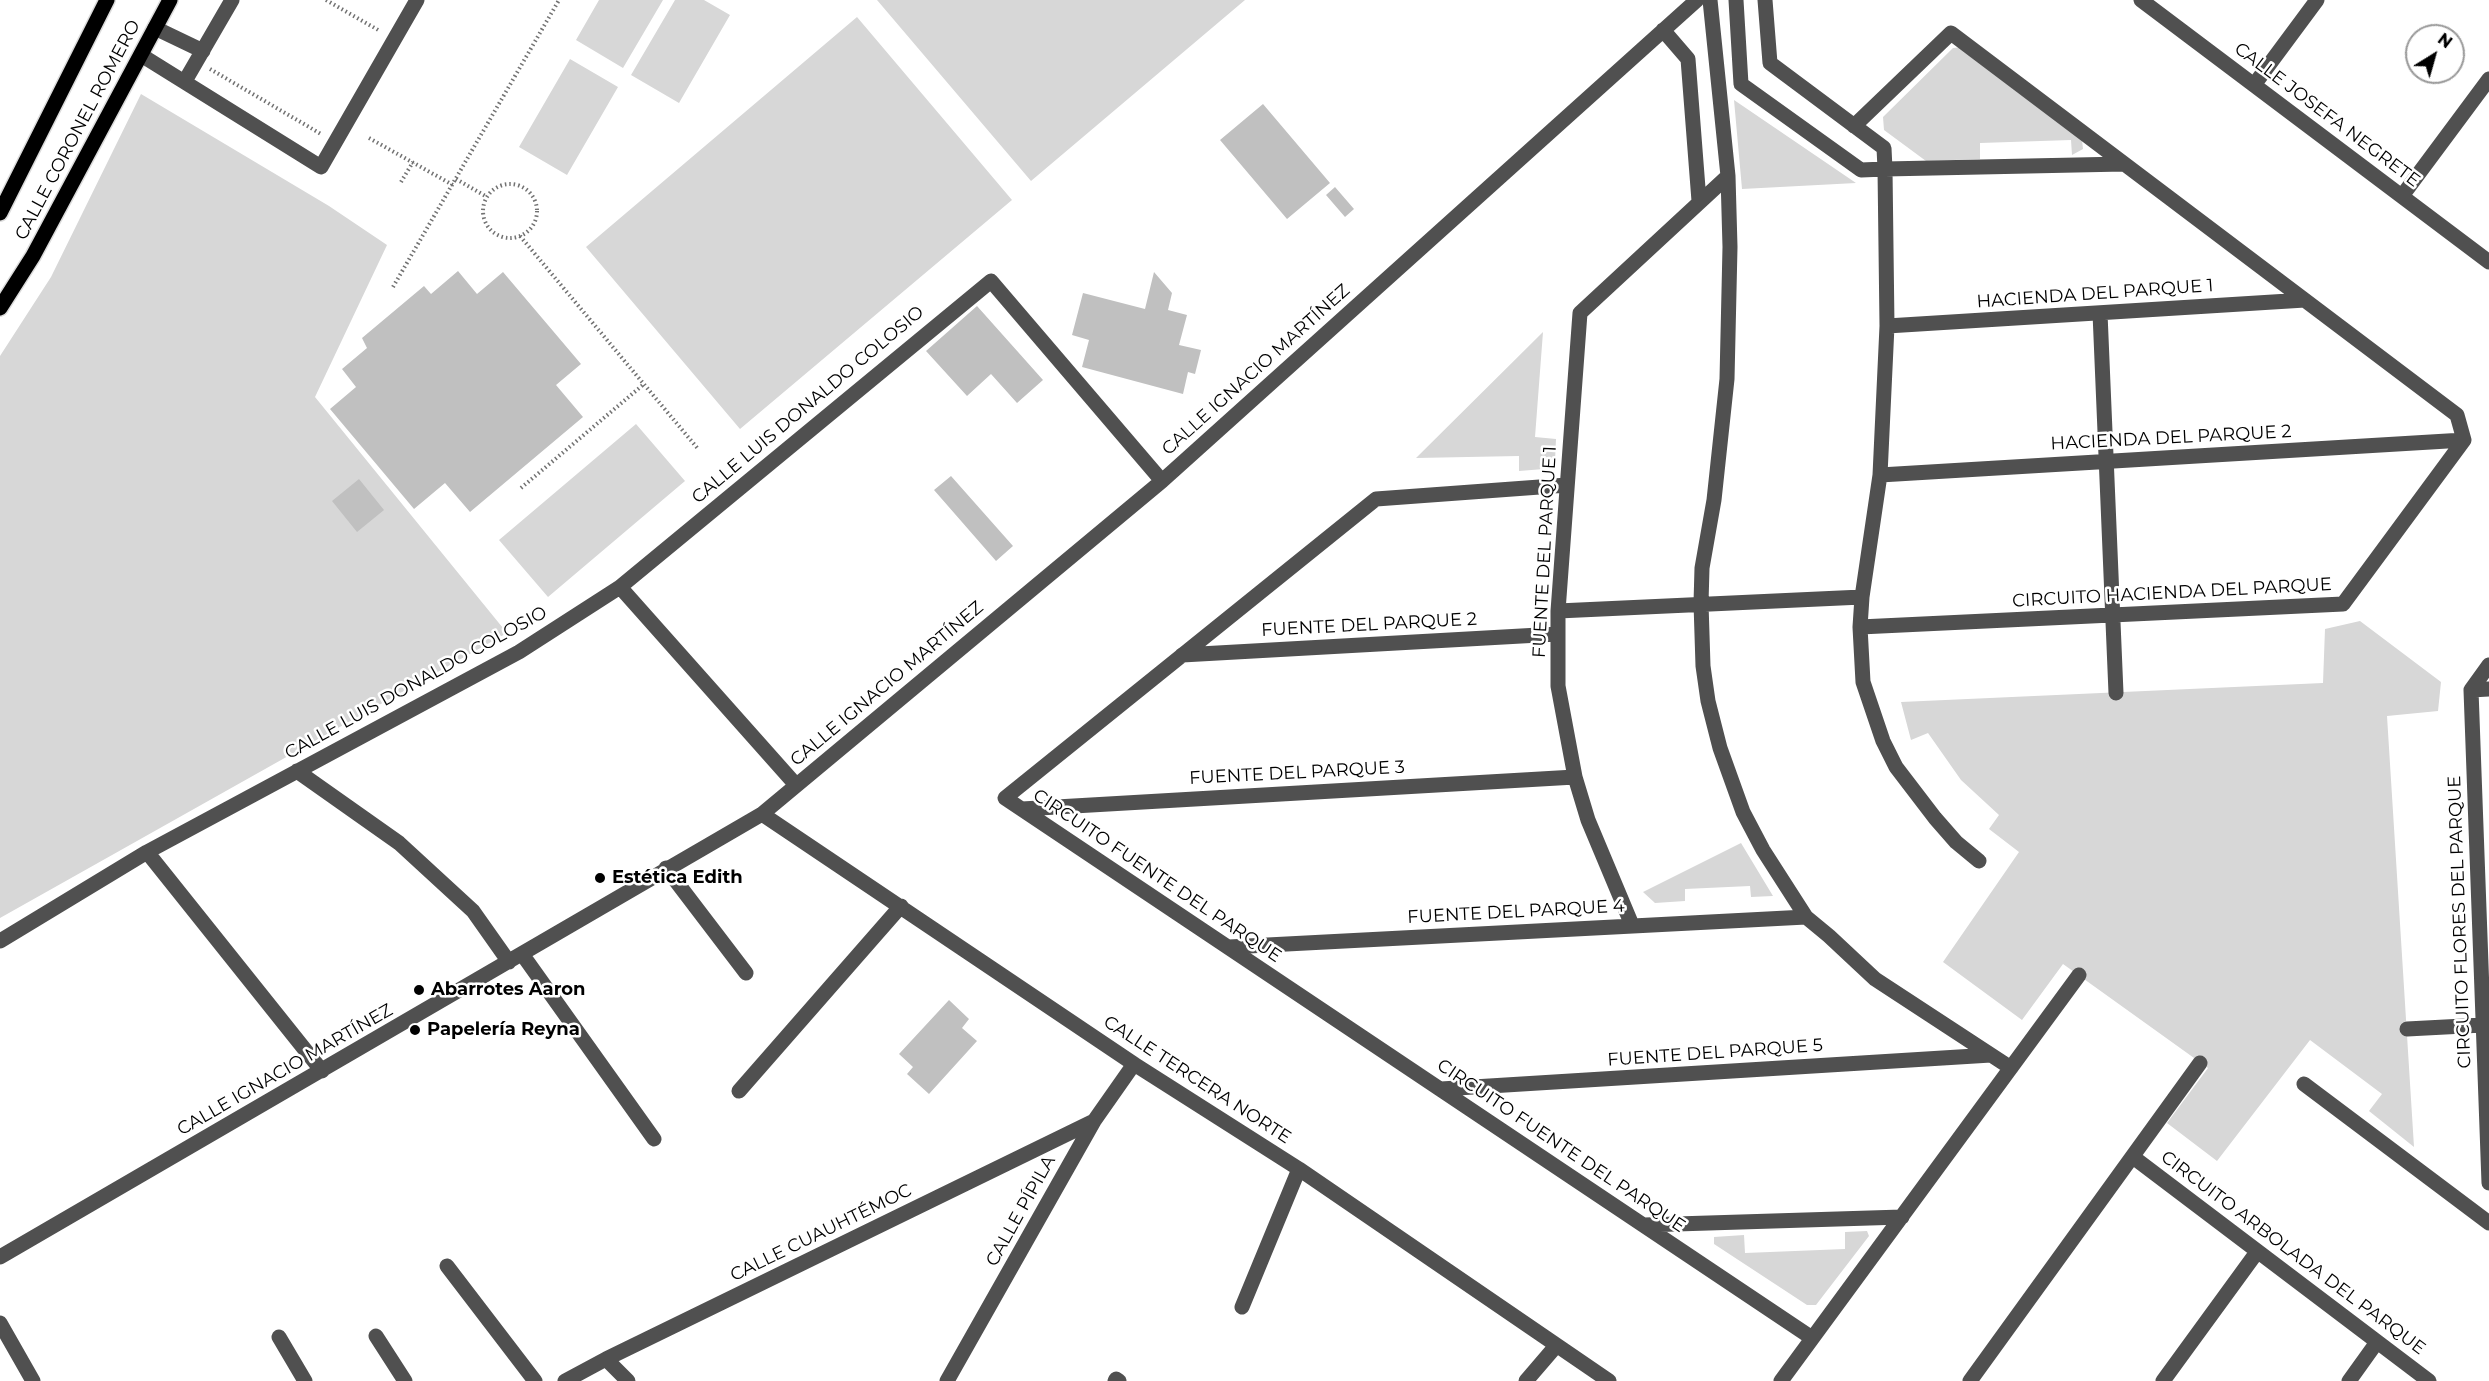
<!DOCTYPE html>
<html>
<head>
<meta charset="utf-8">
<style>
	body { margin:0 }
	#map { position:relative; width:2489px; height:1381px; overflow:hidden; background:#fff; font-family:Montserrat,sans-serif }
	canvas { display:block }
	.north { position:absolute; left:2405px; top:24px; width:60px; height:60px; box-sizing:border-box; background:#fff; border:2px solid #999; border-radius:50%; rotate:37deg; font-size:16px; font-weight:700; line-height:24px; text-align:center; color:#000 }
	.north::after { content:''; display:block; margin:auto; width:21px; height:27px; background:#000; clip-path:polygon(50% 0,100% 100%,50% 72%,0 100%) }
</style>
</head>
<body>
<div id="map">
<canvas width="2489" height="1381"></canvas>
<div class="north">N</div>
</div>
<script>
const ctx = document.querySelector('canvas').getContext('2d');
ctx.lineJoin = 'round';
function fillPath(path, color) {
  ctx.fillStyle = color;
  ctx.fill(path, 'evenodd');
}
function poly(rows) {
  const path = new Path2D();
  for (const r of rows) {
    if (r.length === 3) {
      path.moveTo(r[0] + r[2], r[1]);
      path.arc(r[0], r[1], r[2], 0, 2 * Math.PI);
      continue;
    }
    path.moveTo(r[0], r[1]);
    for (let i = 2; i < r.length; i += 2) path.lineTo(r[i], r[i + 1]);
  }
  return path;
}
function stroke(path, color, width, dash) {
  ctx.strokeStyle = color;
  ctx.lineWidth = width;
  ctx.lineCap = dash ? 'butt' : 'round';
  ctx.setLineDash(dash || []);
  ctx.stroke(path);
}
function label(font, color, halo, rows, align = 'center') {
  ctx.font = font + ' Montserrat,sans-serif';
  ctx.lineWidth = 5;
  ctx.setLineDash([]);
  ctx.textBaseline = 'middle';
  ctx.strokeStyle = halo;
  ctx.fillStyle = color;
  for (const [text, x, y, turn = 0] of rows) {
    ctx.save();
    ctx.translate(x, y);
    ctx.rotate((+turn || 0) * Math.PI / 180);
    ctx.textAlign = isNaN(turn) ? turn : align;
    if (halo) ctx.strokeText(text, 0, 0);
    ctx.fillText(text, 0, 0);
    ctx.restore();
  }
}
fillPath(poly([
	[599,0,663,0,623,68,576,40],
	[675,0,704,0,730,15,679,103,631,75],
	[877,0,1245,0,1031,181],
	[857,17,1012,200,740,429,586,247],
	[1964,47,2082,140,2083,149,2072,155,2071,140,1980,143,1980,159,1926,161,1884,130,1883,117,1953,48],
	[570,59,618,87,567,175,519,147],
	[141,94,329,206,387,245,315,397,507,633,0,918,0,356,51,277],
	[1734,100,1856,183,1742,189],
	[1543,332,1535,437,1556,439,1555,461,1544,469,1519,471,1519,456,1416,458],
	[636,424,685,481,548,597,499,540],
	[2360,621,2441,682,2438,711,2387,716,2414,1147,2369,1111,2382,1094,2310,1040,2217,1161,2167,1123,2208,1068,2063,964,2022,1020,1943,962,2019,852,1989,829,1999,815,1961,780,1928,733,1911,740,1901,702,2323,683,2325,629],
	[1741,843,1773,896,1751,897,1750,886,1685,889,1685,901,1655,903,1643,892],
	[1867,1231,1869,1236,1816,1305,1807,1305,1714,1244,1714,1237,1744,1235,1745,1253,1845,1249,1845,1232]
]), '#d7d7d7');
fillPath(poly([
	[1263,104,1330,183,1287,219,1220,140],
	[1335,187,1354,209,1345,217,1326,195],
	[458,271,477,294,503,272,581,364,556,385,583,417,470,512,445,483,414,509,330,409,356,387,342,369,367,348,362,338,424,286,431,294],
	[1154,272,1172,293,1168,310,1187,315,1179,345,1201,350,1195,374,1188,372,1183,394,1082,367,1089,340,1072,335,1083,293,1145,309],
	[977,306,1043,380,1017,403,991,374,967,396,926,351],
	[951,476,1013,546,996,561,934,490],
	[359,479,384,510,357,532,332,501],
	[949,1000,969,1019,962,1028,977,1041,929,1094,907,1074,913,1067,899,1054]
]), '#c0c0c0');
const major = poly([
	[0,213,107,0],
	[0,308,33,256,170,0]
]);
stroke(major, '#dbdbdb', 18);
stroke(poly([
	[326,0,380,31],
	[210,69,321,134],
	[369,138,453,185],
	[456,179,487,197],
	[401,182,413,162],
	[510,211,27],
	[520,236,699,450],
	[393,287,559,0],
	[521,488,644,384]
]), '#727272', 4, [1.5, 3]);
stroke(poly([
	[1710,0,1728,176,1730,247,1727,379,1714,500,1702,568,1701,603,1703,666,1708,701,1720,748,1743,812,1763,850,1806,917,1829,936,1875,979,2011,1068],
	[1736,0,1741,84,1861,170,1885,169,1884,148,1770,63,1765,0],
	[2141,0,2489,262],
	[155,28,203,51],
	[1663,30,1688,59,1699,201],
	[141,55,321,167,417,0],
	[185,81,232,0],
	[2254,85,2317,0],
	[1854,126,1951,33,2457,415,2464,440,2343,604,1860,627],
	[2402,196,2489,79],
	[2100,313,2116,693],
	[1887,326,2305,300],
	[1880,475,2464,440],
	[1567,485,1376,499,1005,798,1812,1338],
	[620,587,796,785],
	[1558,611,1862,597],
	[1182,655,1557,634],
	[2489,665,2471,690,2489,1183],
	[2471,690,2489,689],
	[297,771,399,843,473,911,509,962],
	[1022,809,1575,777],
	[762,814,1134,1064,1299,1169,1609,1381],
	[147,852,322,1071],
	[1979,861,1956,842,1935,818,1896,767,1883,741,1863,682,1860,627,1862,597,1880,475,1887,326,1885,169,2124,164],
	[666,868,746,973],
	[1632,925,1588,820,1575,777,1558,686,1558,611,1580,313,1728,176],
	[0,941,147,852,519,652,620,587,991,281,1162,481],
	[1229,947,1806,917],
	[522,954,654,1139],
	[2407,1029,2483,1025],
	[2304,1084,2489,1223],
	[1441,1089,1991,1055],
	[739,1091,901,906],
	[2133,1157,2429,1381],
	[1644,1225,1902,1217],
	[0,1257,762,814,1162,481,1697,0],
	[447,1266,535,1381],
	[1242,1307,1299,1169],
	[0,1323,33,1381],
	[376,1336,405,1381],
	[279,1337,305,1381],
	[606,1359,628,1381],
	[565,1381,606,1359,1094,1121],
	[947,1381,1094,1121,1134,1064],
	[1115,1381,1116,1379,1119,1381],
	[1526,1381,1556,1346],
	[1781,1381,2079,975],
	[1970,1381,2200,1063],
	[2163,1381,2257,1252],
	[2349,1381,2377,1342]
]), '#505050', 15);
stroke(major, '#000', 15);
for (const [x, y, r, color] of [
	[600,878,6,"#000"],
	[419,990,6,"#000"],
	[415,1030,6,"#000"]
]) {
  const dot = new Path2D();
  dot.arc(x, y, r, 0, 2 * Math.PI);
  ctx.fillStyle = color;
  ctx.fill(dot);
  stroke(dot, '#fff', 2);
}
label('18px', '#000', '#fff', [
	["CALLE JOSEFA NEGRETE",2327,115,37],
	["CALLE CORONEL ROMERO",78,130,-62],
	["HACIENDA DEL PARQUE 1",2095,294,-4],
	["CALLE IGNACIO MARTÍNEZ",1256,370,-42],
	["CALLE LUIS DONALDO COLOSIO",808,405,-40],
	["HACIENDA DEL PARQUE 2",2171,438,-3],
	["FUENTE DEL PARQUE 1",1545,552,-87],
	["CIRCUITO HACIENDA DEL PARQUE",2172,593,-3],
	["FUENTE DEL PARQUE 2",1369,625,-3],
	["CALLE LUIS DONALDO COLOSIO",416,683,-29],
	["CALLE IGNACIO MARTÍNEZ",887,684,-40],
	["FUENTE DEL PARQUE 3",1297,773,-3],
	["CIRCUITO FUENTE DEL PARQUE",1157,876,34],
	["FUENTE DEL PARQUE 4",1516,912,-3],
	["CIRCUITO FLORES DEL PARQUE",2460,922,-92],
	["FUENTE DEL PARQUE 5",1715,1053,-4],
	["CALLE IGNACIO MARTÍNEZ",285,1070,-30],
	["CALLE TERCERA NORTE",1197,1080,33],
	["CIRCUITO FUENTE DEL PARQUE",1561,1146,34],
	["CALLE PÍPILA",1021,1211,-61],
	["CALLE CUAUHTÉMOC",821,1233,-26],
	["CIRCUITO ARBOLADA DEL PARQUE",2293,1253,37]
]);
label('bold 18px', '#000', '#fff', [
	["Estética Edith",612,878],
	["Abarrotes Aaron",431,990],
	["Papelería Reyna",427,1030]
], 'left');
</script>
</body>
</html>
